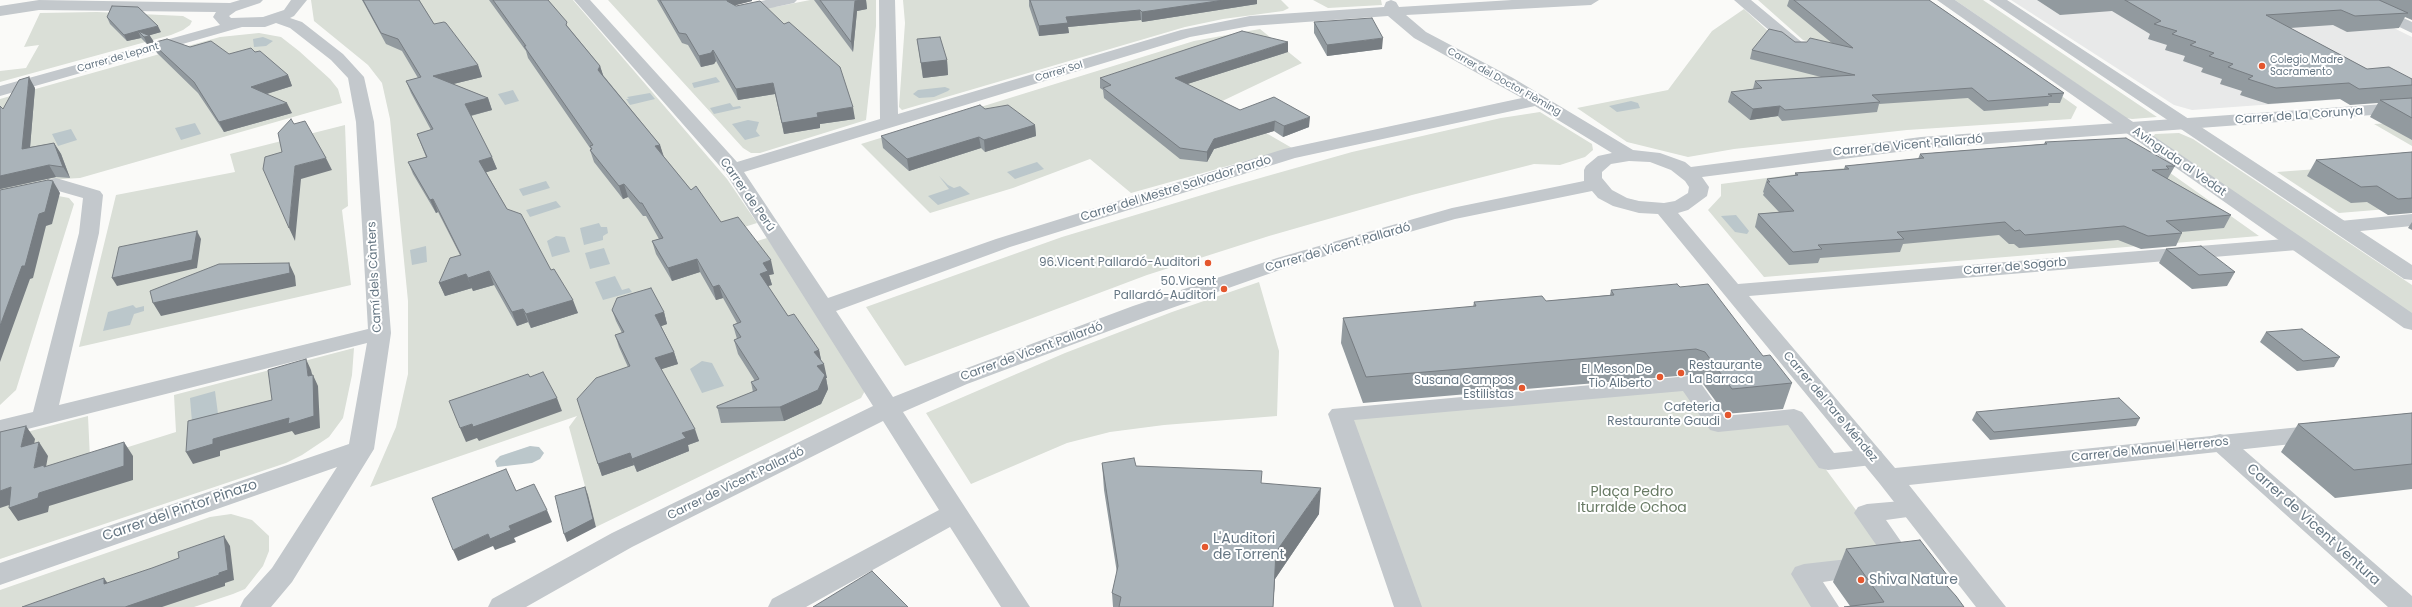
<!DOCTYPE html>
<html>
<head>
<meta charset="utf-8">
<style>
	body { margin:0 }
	canvas { display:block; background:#fafaf8 }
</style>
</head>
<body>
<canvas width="2412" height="607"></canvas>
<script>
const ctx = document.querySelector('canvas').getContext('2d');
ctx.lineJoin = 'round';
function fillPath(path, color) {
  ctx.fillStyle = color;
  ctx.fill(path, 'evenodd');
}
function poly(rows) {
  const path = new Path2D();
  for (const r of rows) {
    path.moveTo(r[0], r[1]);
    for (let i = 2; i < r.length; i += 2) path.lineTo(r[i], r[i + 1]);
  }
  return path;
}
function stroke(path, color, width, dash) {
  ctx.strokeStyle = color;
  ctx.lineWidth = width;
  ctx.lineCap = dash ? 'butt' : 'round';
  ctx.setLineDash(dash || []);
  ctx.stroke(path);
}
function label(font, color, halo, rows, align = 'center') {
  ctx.font = font + ' Poppins,sans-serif';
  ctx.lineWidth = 4;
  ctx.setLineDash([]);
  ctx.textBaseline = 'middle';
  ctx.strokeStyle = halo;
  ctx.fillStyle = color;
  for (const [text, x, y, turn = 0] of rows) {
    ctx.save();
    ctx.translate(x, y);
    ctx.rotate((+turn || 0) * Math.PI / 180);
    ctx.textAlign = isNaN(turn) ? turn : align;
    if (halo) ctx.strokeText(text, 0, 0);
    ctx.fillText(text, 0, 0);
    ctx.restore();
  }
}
fillPath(poly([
	[2011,0,2337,0,2412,37,2412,94,2192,110,2174,105]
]), '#e8e9e9');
fillPath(poly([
	[311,0,573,0,727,179,757,223,735,230,744,245,767,238,867,387,861,398,596,527,569,427,577,416,370,487,396,427,408,374,408,301,390,119,382,83,368,65,314,21],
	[608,0,750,0,708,8,775,7,810,0,876,0,876,26,866,120,760,153,751,153,743,148],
	[903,0,1281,0,1289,8,1283,11,1223,19,1185,27,902,110,899,107,905,23],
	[1313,0,1381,0,1382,5,1328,8],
	[1758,0,1926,0,2077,107,2071,119,1907,130,1734,149,1688,157,1627,142,1577,108,1668,90,1712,31,1744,9,1780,42,1812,43,1803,40],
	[1955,0,1983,0,2157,117,2132,119,2126,118],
	[97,12,183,16,192,21,190,25,183,30,171,35,0,82,0,71,26,68,39,45,24,47,40,13],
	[1260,29,1302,63,1216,104,1292,148,1131,193,1090,159,1013,188,930,213,861,144,1194,41],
	[259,33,281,37,299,51,330,79,338,89,342,103,80,178,46,180,0,190,0,99,220,37],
	[1540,112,1592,144,1593,150,1585,157,1560,165,1534,164,1412,195,1269,236,1147,275,905,366,866,307,1062,237,1232,186,1352,152,1501,118],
	[2412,122,2412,146,2374,124],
	[345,125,348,206,342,210,351,285,79,347,116,195,235,172,230,154],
	[2179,133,2193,139,2412,285,2412,315,2153,137,2155,134],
	[2128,143,2259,236,1764,277,1708,210,1721,196,1721,184,1896,161],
	[2412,162,2412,207,2339,213,2277,172],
	[53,195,69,198,74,204,16,390,0,405,0,204],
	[1259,282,1279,351,1277,416,1164,425,1110,432,1067,443,971,484,926,413,1065,353,1172,312],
	[354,348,352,375,343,418,329,437,302,455,286,463,0,559,0,439,88,416,90,459,176,432,174,395],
	[1685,388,1712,427,1790,421,1893,560,1797,570,1818,607,1411,607,1344,418],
	[231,514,252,520,269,536,269,551,263,566,245,589,233,594,194,607,0,607,0,590,210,517]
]), '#dadfd7');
fillPath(poly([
	[263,37,273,41,266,46,254,47,253,39],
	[716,77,720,82,694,88,692,83],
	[945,87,950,89,948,91,934,97,919,98,913,94,918,90],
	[513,90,519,101,505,105,498,94],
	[650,93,655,99,630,105,626,99,629,99,627,97],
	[1631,101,1638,103,1640,108,1617,112,1609,106],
	[730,103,733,107,740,106,741,108,714,114,710,108],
	[748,120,759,122,756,131,760,136,745,140,732,124],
	[195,123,201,134,181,140,175,128],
	[71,129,77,140,58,146,52,134],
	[1037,162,1044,169,1015,179,1007,172],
	[939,176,948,185,954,188,960,186,970,194,938,205,928,196,949,189],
	[546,181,550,188,523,196,519,189],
	[556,201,561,207,530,217,526,210],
	[1736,215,1749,231,1747,234,1735,232,1721,216],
	[599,223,601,227,607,227,608,233,603,236,603,240,584,245,580,228],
	[556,236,565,237,570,252,552,257,547,241],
	[426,246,427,262,412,265,410,250],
	[604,248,610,264,590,269,585,253],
	[615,276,622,290,629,288,632,292,603,300,595,282],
	[133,305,136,308,144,306,144,311,134,314,130,325,103,331,108,312],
	[702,361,712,363,724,386,702,393,690,369],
	[215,391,218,414,192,422,190,398],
	[530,446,539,447,544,453,540,459,532,463,497,467,495,461,500,456]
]), '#bbc7cb');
fillPath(poly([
	[1689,376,1697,378,1724,416,1794,409,1802,412,1834,453,1872,449,1881,451,1884,457,1881,463,1872,465,1828,470,1819,468,1788,425,1718,432,1710,430,1683,391,1354,420,1422,607,1394,607,1328,414,1332,409,1689,376],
	[2220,434,2228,436,2412,596,2412,607,2388,607,2212,448,2208,442,2212,436,2220,434],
	[1913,500,1922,503,1926,509,1922,515,1886,520,1916,563,1912,570,1897,573,1888,570,1884,563,1886,559,1854,513,1858,507,1867,504,1913,500],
	[1866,557,1875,560,1879,567,1875,574,1823,582,1839,607,1811,607,1791,574,1795,567,1804,564,1866,557]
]), '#c3c8cc');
fillPath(poly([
	[39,0,230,3,240,0,263,0,260,3,236,11,229,16,231,18,263,17,284,10,291,0,307,0,294,16,290,18,302,22,343,54,364,77,374,122,391,333,374,449,292,582,271,607,240,607,244,599,272,568,337,467,0,585,0,563,349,444,367,343,0,436,0,420,33,412,79,233,83,198,55,190,0,202,0,190,56,178,100,191,103,195,99,233,59,405,368,329,356,122,348,78,331,60,290,28,276,23,265,27,242,27,0,96,0,86,220,25,213,17,216,12,39,10,0,16,0,6,39,0],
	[574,0,590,0,737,162,880,119,879,0,895,0,898,114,1181,30,1250,16,1384,7,1386,2,1391,0,1396,2,1399,7,1512,0,1599,0,1591,5,1406,15,1426,32,1513,78,1633,150,1660,153,1685,162,1691,167,1921,137,2412,102,2412,112,1921,149,1702,177,1709,187,1707,196,1688,210,1678,213,1738,284,2297,238,2304,240,2307,244,2304,248,2297,250,1749,296,1895,468,2320,425,2329,427,2332,433,2329,439,2320,441,1909,485,2006,607,1976,607,1880,484,1658,214,1639,213,1613,206,1598,198,1592,191,1455,219,1291,266,1149,316,967,384,903,412,1030,607,1001,607,950,527,806,607,768,607,772,599,939,510,883,421,632,547,526,607,488,607,492,599,612,533,873,406,725,172,574,0],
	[1388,16,1414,38,1522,98,1284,149,996,239,828,298,744,172,1190,37,1250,26,1388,16],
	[1535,106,1612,153,1598,156,1586,166,1584,170,1584,181,1452,208,1277,258,1133,306,951,374,893,397,836,311,1010,247,1295,158,1535,106],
	[1629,161,1650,162,1671,170,1685,181,1689,187,1688,193,1675,201,1664,203,1639,201,1627,198,1612,190,1602,178,1602,172,1611,164,1629,161],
	[766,0,797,0,794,3,738,15,730,10,733,7,766,0],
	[1734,0,1751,0,1804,44,1806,47,1804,50,1792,50,1734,0],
	[2346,0,2366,0,2412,22,2412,33,2349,3,2346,0],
	[2412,214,2412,226,2340,233,2333,231,2330,227,2333,223,2340,221,2412,214]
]), '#c3c8cc');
fillPath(poly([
	[1937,0,1955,0,2412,313,2412,330,2404,328,1937,0],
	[1989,0,2007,0,2412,265,2412,280,2404,279,1989,0]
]), '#c3c8cc');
fillPath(poly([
	[362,0,419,0,434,24,478,65,482,77,453,84,488,98,492,110,471,116,497,169,486,172,507,209,551,270,578,313,531,328,528,322,517,326,494,285,473,291,472,288,445,296,439,283,460,255,438,212,436,213,413,174,408,162,426,157,417,134,431,130,411,93,406,81,418,78,402,51,386,44],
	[489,0,548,0,569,28,600,66,603,75,660,145,663,156,691,190,721,222,774,274,769,275,772,285,768,286,788,316,819,350,821,361,827,378,826,378,828,389,821,404,784,421,721,423,717,406,753,392,751,382,755,381,738,354,734,340,737,339,733,325,737,323,723,298,716,300,700,272,672,281,656,254,652,241,659,239,646,216,643,216,628,197,623,199,594,162,590,150,591,149,590,148,528,58,526,51],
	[657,0,752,0,752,1,734,5,855,119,820,124,820,128,784,134,775,94,738,100,716,61,714,64,701,67,688,45,682,43],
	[814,0,867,0,866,0,867,9,857,11,853,52],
	[1029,0,1257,0,1257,4,1142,22,1141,20,1068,27,1069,33,1039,36,1029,6],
	[1789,0,1929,0,2064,93,2060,103,2049,103,2048,106,1984,111,1968,98,1879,104,1877,112,1782,121,1778,116,1750,120,1728,102,1731,92,1753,89,1755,81,1821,77,1750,59,1752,50,1795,42,1833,44,1787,6],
	[2037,0,2412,0,2412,20,2405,17,2399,28,2347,32,2333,25,2290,28,2367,69,2412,79,2412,140,2370,117,2378,103,2350,105,2340,99,2268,104,2240,95,2242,91,2220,84,2222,79,2201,72,2203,68,2183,61,2185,56,2165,50,2167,45,2148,39,2150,34,2112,11,2060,15],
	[107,17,161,32,149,35,150,36,154,42,147,44,141,38,127,41,110,24],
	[1314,22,1382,49,1327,56,1314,33],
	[917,39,947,60,948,75,923,78],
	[152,43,190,47,229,54,255,52,288,75,292,86,267,94,292,113,224,132,198,93,157,53],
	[1288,52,1187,84,1240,110,1309,127,1283,137,1274,131,1214,149,1207,162,1180,159,1104,98,1103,90,1100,88,1100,78],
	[35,88,30,147,54,143,61,154,70,178,56,177,0,189,3,109],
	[985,109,1035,125,1036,136,985,152,981,148,909,171,883,148,881,136],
	[2045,142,2175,166,2168,178,2168,179,2231,215,2224,228,2181,232,2182,233,2176,246,2141,249,2118,240,2019,248,2014,244,2009,244,1999,235,1903,244,1900,252,1820,258,1818,263,1789,265,1755,227,1758,214,1779,212,1763,195,1764,193,1763,192,1767,179,1795,176,1795,173,1844,169,1845,166,1918,159,1920,154,2044,144],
	[2412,152,2412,213,2388,215,2367,202,2351,203,2307,176,2316,160],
	[2412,222,2412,230,2408,228],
	[2166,249,2235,272,2227,286,2192,289,2159,263],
	[1680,287,1763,356,1792,383,1783,409,1725,414,1698,377,1689,375,1363,403,1341,343,1343,318,1473,307,1474,302,1546,301,1610,295,1611,290],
	[612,310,664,312,667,324,661,326,674,352,678,364,661,369,699,441,688,445,689,451,637,472,634,465,602,476,598,464,628,367,619,347,615,335,622,333,616,321],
	[2266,332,2340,357,2334,367,2297,371,2260,342],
	[1976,412,2140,418,2136,426,1990,440,1972,420],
	[2412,413,2412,489,2335,498,2281,452,2298,424],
	[1102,463,1136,466,1262,484,1319,514,1275,579,1273,607,1113,607,1112,593,1117,573,1104,490],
	[1846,549,1947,575,1944,582,1964,607,1850,606,1833,582]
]), '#929a9f');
fillPath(poly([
	[727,0,752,0,752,1,733,6,727,1],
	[860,0,867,0,866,0,867,9,857,11,853,52,851,42,855,1],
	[1224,0,1257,0,1257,4,1142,22,1142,12],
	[1140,10,1141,20,1068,27,1069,33,1039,36,1039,26,1066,17],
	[158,26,161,32,144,37,138,31],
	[138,31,141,38,127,41,124,35],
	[150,36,154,42,147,44,144,37],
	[1383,38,1382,49,1327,56,1327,45],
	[1288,42,1288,52,1175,88,1175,78],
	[713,50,716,61,714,64,701,67,699,56],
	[947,60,948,75,923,78,921,63],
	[478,65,482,77,437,88,433,76],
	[600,66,604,78,598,70],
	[288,75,292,86,256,97,251,87],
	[29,77,35,88,29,160,22,149],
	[773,83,775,94,738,100,736,89],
	[488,98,492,110,469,116,465,104],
	[287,103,292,113,224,132,219,122],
	[1780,106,1778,116,1750,120,1753,109],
	[853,107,855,119,820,124,820,128,784,134,782,123,817,113],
	[1310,117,1309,127,1283,137,1284,126],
	[1275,121,1274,131,1214,149,1207,162,1207,152,1214,139],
	[1035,125,1036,136,985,152,984,140],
	[979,137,981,148,909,171,907,159],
	[54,143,61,154,70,178,63,167],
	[660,145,664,157,655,146],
	[492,157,497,169,484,173,479,161],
	[326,158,332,170,301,179,295,241,289,228,295,166],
	[49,165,56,177,0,189,0,176],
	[53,181,60,193,52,224,46,226,33,278,30,279,0,362,0,326,39,214],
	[624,184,628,197,623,199,619,186],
	[433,199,438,212,436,213,430,200],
	[197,231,201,239,197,268,117,286,112,278],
	[697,259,700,272,672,281,668,268],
	[771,260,774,274,769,275,772,285,763,287,760,274,763,263],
	[289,263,295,276,296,286,161,316,153,303],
	[489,271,494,285,473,291,468,278],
	[466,274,472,288,445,296,439,283],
	[719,285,723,298,716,300,713,287],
	[573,300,578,313,531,328,526,314],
	[523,309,528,322,517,326,512,312],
	[664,312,667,324,659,327,655,315],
	[819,350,822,364,814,352],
	[674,352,678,364,659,370,655,358],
	[306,359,311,370,313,378,313,375,318,386,320,428,295,435,292,431,220,451,220,456,193,464,186,452,213,439,308,376],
	[824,364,827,378,826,378,828,389,821,404,784,421,780,407,817,366],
	[557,398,562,411,479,441,477,438,466,442,460,428,472,424],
	[26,426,35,439,31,461,21,447],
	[695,429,699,441,688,445,689,451,637,472,632,459,682,433],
	[39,442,48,456,46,467,34,468],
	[124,442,133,456,133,480,49,506,48,512,18,521,9,508,39,493],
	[630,453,634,465,602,476,598,464],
	[11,487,21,501,0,508,0,491],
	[585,487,588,495,596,527,567,542,564,534],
	[1321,488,1319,514,1275,579,1273,607,1276,552],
	[547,510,552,522,514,538,516,542,495,550,493,546,458,561,453,550,488,534],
	[224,536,230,546,234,580,225,583,225,586,162,607,125,607],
	[104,578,111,588,104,584]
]), '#777d82');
const building = poly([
	[363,0,419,0,434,24,444,22,446,23,478,65,433,76,488,98,465,104,492,157,479,161,507,209,521,214,551,270,554,269,573,300,526,314,523,309,512,312,489,271,468,278,466,274,439,283,450,258,461,255,433,199,430,200,408,162,427,157,417,134,433,129,406,81,421,77,398,39,381,33,363,0],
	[493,0,548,0,567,22,566,25,600,66,598,70,660,145,655,146,691,190,696,186,721,222,738,217,771,260,763,263,768,271,760,274,788,316,794,314,819,350,814,352,824,364,817,366,825,375,818,390,780,407,717,408,717,406,757,390,751,382,759,379,734,340,741,337,733,325,741,322,719,285,713,287,697,259,668,268,652,241,663,238,642,203,640,203,624,184,619,186,590,150,592,149,590,146,593,145,524,46,526,46,493,0],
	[660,0,727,0,727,1,736,6,760,1,784,24,789,22,840,67,853,107,817,113,818,117,782,123,773,83,736,89,713,50,711,53,699,56,686,34,679,33,660,0],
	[820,0,862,0,855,1,851,42,820,0],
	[1030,0,1224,0,1142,12,1140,10,1066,17,1068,23,1039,26,1030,0],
	[1794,0,1929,0,2064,93,2048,94,2052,96,1988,101,1972,88,1872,95,1880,102,1785,110,1780,106,1753,109,1731,92,1762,88,1755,81,1855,75,1752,50,1769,29,1782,32,1795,42,1807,42,1810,38,1853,48,1794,0],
	[2125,0,2379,0,2408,13,2355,16,2341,10,2266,15,2367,69,2389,67,2412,79,2412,85,2359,89,2349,83,2276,88,2248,79,2253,76,2228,67,2233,64,2209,56,2214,53,2190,45,2196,42,2172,34,2177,31,2154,24,2161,21,2125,0],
	[112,6,138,7,158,26,138,31,150,36,144,37,138,31,124,35,107,17,112,6],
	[1372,18,1383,38,1327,45,1314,22,1372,18],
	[1242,31,1288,42,1175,78,1240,110,1274,97,1310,117,1284,126,1275,121,1214,139,1207,152,1180,148,1103,88,1111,85,1100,78,1242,31],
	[940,37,947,60,921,63,917,39,940,37],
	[167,39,190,47,211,41,229,54,251,48,255,52,260,51,288,75,251,87,287,103,219,122,194,82,152,43,167,39],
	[29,77,22,149,54,143,63,167,49,165,0,176,0,106,3,109,19,80,29,77],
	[2412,98,2412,118,2380,100,2412,98],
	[980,105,985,109,1008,105,1035,125,984,140,979,137,907,159,881,136,980,105],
	[291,119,294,124,305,121,326,158,295,166,289,228,263,169,265,157,282,152,278,133,291,119],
	[2126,138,2175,166,2166,166,2169,169,2152,170,2231,215,2166,221,2182,233,2148,236,2124,226,2025,235,2020,230,2015,231,2005,222,1897,232,1904,239,1818,245,1822,249,1793,252,1758,214,1794,211,1767,182,1770,182,1767,179,1798,175,1795,173,1849,169,1845,166,1924,158,1920,154,2047,144,2045,142,2126,138],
	[2412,152,2412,198,2398,199,2377,186,2361,187,2316,160,2412,152],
	[48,180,53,181,45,212,39,214,25,266,22,266,0,326,0,190,48,180],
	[197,231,192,260,112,278,119,247,197,231],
	[2201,246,2235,272,2199,275,2166,249,2201,246],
	[289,263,290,273,153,303,150,291,219,264,289,263],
	[1677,284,1680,287,1708,284,1763,356,1770,355,1792,383,1732,389,1705,352,1696,349,1366,377,1343,318,1476,306,1474,302,1542,296,1546,301,1614,295,1611,290,1677,284],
	[651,288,664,312,655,315,674,352,655,358,695,429,682,433,686,438,632,459,630,453,598,464,577,399,596,378,630,366,615,335,624,332,612,310,617,298,651,288],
	[2302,329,2340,357,2303,361,2266,332,2302,329],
	[306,359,308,376,313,375,314,416,288,424,289,418,213,439,213,444,186,452,188,421,272,400,268,370,306,359],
	[543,372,557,398,473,427,472,424,460,428,449,401,528,374,530,377,543,372],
	[2119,398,2140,418,1994,432,1976,412,2119,398],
	[2412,413,2412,464,2354,470,2298,424,2412,413],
	[26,426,21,447,39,442,34,468,44,465,44,467,124,442,124,466,39,493,38,498,9,508,11,487,0,491,0,432,26,426],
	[1134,458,1136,466,1262,471,1261,483,1321,488,1276,552,1273,607,1119,607,1121,597,1112,593,1118,566,1102,463,1134,458],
	[506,469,516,491,534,484,547,510,509,526,511,530,490,539,488,534,453,550,432,498,506,469],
	[585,487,593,519,564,534,555,496,585,487],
	[224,536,228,570,219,573,219,575,125,607,22,607,104,578,104,584,152,568,179,558,178,552,224,536],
	[1920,540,1947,575,1938,576,1956,596,1964,607,1844,607,1884,602,1846,549,1920,540],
	[872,571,908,607,813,607,872,571]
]);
fillPath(building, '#aab3b9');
stroke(building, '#777d82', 1);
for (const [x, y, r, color] of [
	[2262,66,4,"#e4572e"],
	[1208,263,4,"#e4572e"],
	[1224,289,4,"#e4572e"],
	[1681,373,4,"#e4572e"],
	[1660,377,4,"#e4572e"],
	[1522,388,4,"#e4572e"],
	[1728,415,4,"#e4572e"],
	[1205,547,4,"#e4572e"],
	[1861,580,4,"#e4572e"]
]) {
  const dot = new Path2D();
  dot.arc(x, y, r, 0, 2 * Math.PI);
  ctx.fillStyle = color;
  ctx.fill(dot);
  stroke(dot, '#fff', 1.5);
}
label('10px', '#657683', '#fff', [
	["Carrer de Lepant",118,58,-16],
	["Carrer Sol",1059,72,-17],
	["Carrer del Doctor Flèming",1504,82,29]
]);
label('10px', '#657683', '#fff', [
	["Colegio Madre",2270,60],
	["Sacramento",2270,72]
], 'left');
label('12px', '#657683', '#fff', [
	["Carrer de La Corunya",2299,116,-4],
	["Carrer de Vicent Pallardó",1908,146,-5],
	["Avinguda al Vedat",2179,162,35],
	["Carrer del Mestre Salvador Pardo",1176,189,-17],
	["Carrer de Perú",747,195,55],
	["Carrer de Vicent Pallardó",1338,248,-16],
	["Carrer de Sogorb",2015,267,-5],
	["Camí dels Cànters",375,277,-93],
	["Carrer de Vicent Pallardó",1032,352,-20],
	["Carrer del Pare Méndez",1830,407,50],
	["Carrer de Manuel Herreros",2150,450,-6],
	["Carrer de Vicent Pallardó",736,484,-26]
]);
label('12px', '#657683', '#fff', [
	["96.Vicent Pallardó-Auditori",1200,263],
	["50.Vicent",1216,282],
	["Pallardó-Auditori",1216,296],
	["Restaurante",1689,366,"left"],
	["La Barraca",1689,380,"left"],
	["El Meson De",1652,370],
	["Tio Alberto",1652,384],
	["Susana Campos",1514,381],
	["Estilistas",1514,395],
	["Cafeteria",1720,408],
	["Restaurante Gaudi",1720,422]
], 'right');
label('14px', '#687a64', '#fff', [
	["Plaça Pedro",1632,492],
	["Iturralde Ochoa",1632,508]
]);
label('14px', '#657683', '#fff', [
	["Carrer del Pintor Pinazo",180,511,-19],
	["Carrer de Vicent Ventura",2313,525,42]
]);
label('14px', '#657683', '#fff', [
	["L'Auditori",1213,539],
	["de Torrent",1213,555],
	["Shiva Nature",1869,580]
], 'left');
</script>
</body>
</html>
